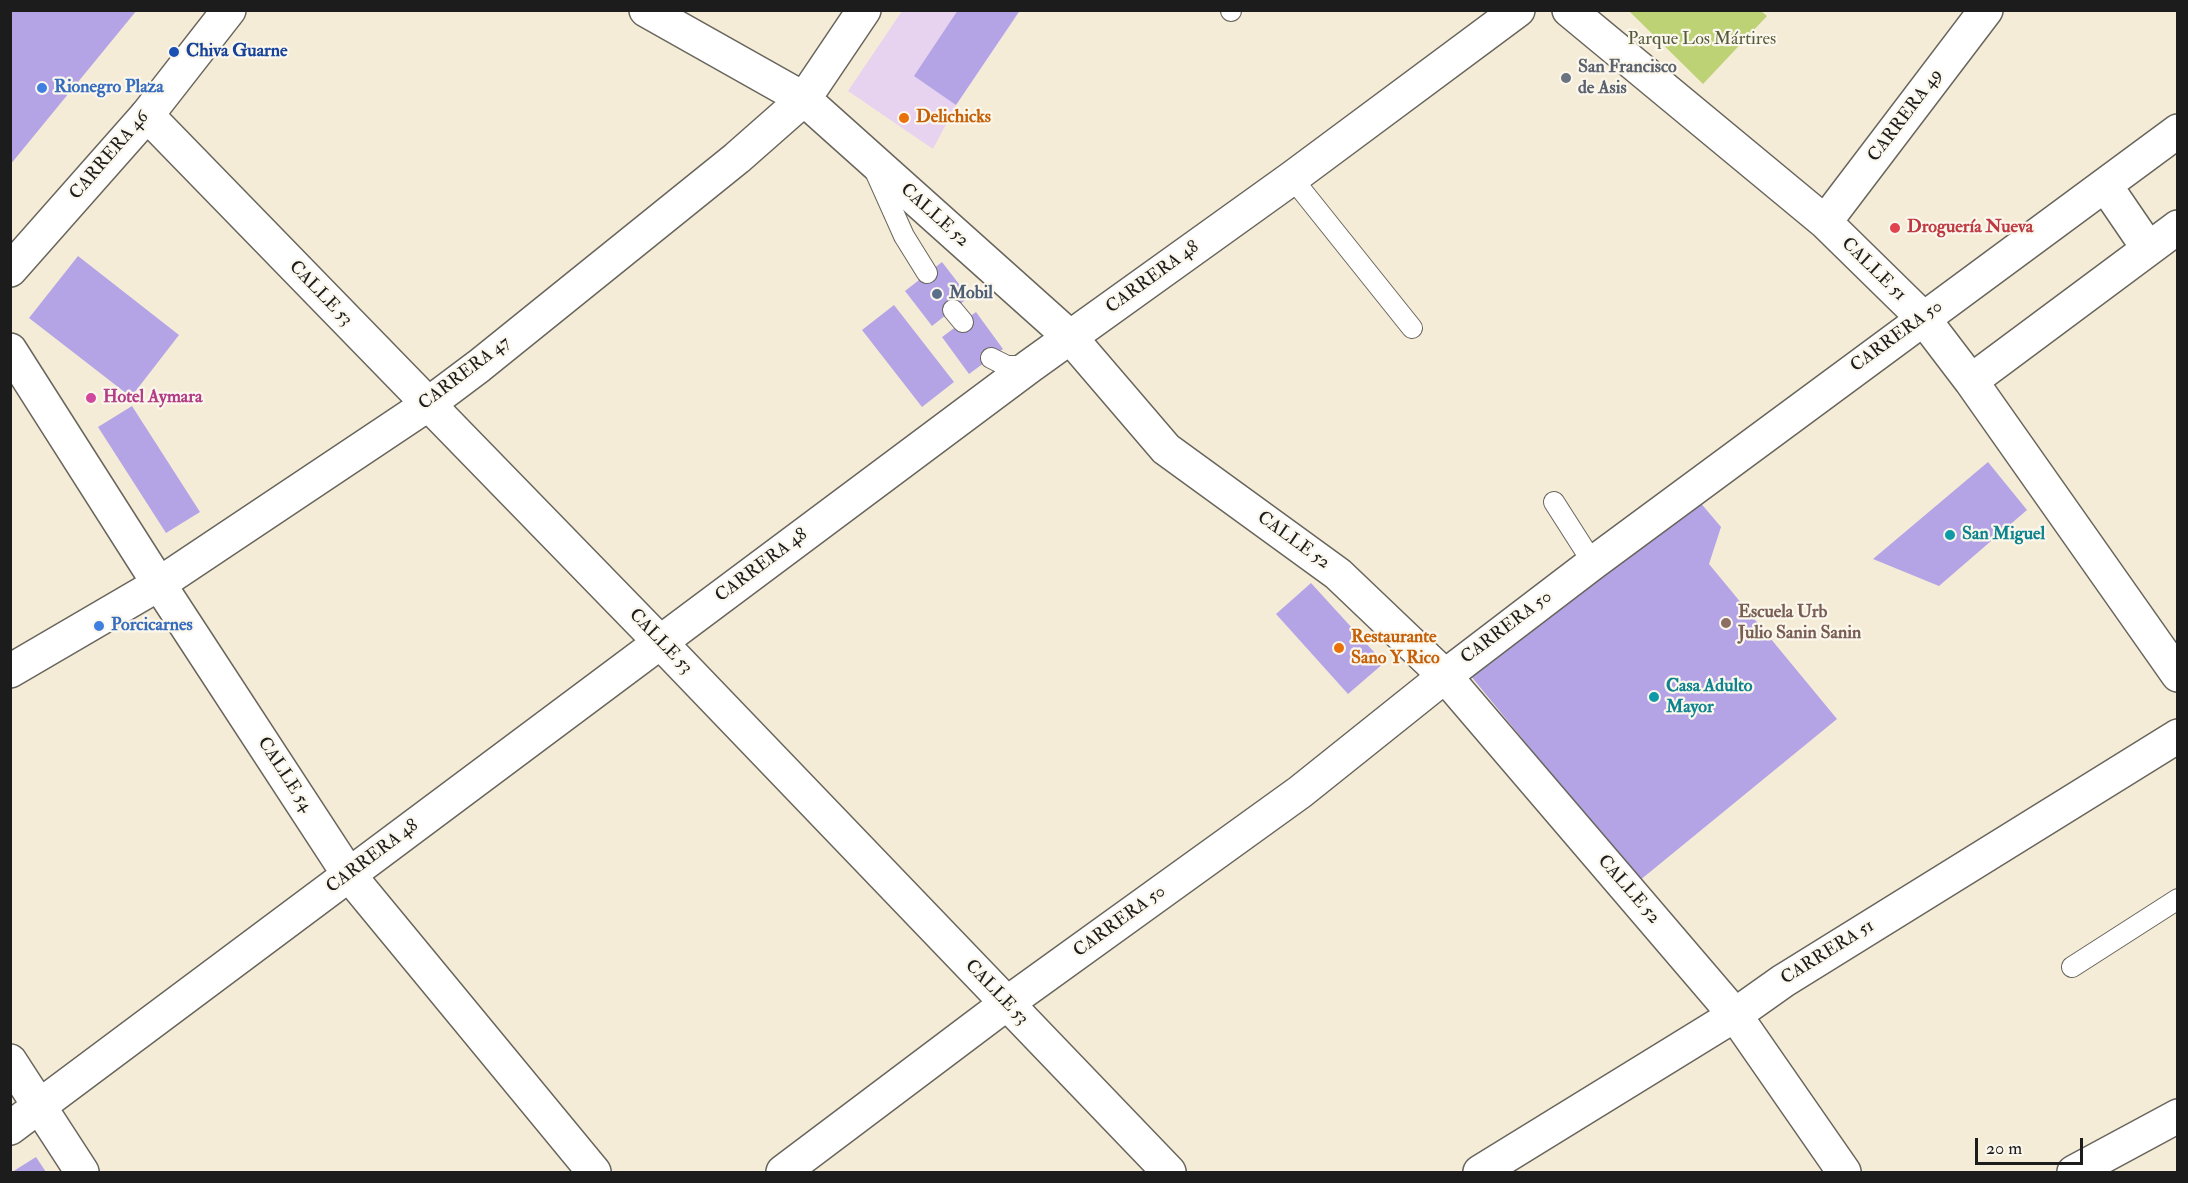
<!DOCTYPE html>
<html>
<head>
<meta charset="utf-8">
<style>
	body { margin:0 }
	#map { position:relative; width:2188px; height:1183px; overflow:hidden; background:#f5ecd7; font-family:"IM FELL Double Pica",serif }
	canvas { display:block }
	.frame { position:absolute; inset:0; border:12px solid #1c1c1c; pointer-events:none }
	.scale { position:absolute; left:1975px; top:1138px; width:108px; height:27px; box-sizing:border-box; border:3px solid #1c1c1c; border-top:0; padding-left:8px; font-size:18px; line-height:21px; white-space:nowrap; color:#1c1c1c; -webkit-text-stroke:4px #fbf7ec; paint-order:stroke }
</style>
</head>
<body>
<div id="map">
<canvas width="2188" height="1183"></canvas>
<div class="frame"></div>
<div class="scale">20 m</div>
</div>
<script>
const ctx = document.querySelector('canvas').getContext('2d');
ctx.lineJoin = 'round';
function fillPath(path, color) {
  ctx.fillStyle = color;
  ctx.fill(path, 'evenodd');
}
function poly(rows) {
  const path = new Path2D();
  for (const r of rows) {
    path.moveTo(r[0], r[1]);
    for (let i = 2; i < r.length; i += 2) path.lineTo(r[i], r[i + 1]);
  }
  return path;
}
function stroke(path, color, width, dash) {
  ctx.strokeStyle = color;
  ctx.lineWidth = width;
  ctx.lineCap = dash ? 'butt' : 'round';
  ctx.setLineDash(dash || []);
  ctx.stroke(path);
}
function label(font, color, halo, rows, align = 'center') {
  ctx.font = font + ' "IM FELL Double Pica",serif';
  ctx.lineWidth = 4.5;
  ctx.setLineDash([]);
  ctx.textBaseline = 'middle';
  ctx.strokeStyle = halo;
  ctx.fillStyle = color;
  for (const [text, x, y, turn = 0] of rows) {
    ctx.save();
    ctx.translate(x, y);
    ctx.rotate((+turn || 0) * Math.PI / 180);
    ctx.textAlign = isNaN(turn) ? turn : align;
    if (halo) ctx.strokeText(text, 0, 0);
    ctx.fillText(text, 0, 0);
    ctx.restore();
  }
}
fillPath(poly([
	[902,11,1020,11,956,105,933,149,848,91]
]), '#e7d2ef');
fillPath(poly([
	[1761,11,1767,16,1703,84,1629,11]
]), '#bdd275');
fillPath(poly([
	[10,10,137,10,10,165],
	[958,10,1020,10,956,105,914,76],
	[78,256,179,335,131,397,29,318],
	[942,262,969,297,932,326,905,291],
	[894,305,954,382,922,407,862,330],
	[976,312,1003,349,969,374,942,337],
	[132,406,200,512,166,533,98,427],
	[1988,462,2027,510,1939,586,1873,559],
	[1699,501,1721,527,1709,564,1837,719,1639,881,1470,675],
	[1311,583,1384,663,1348,694,1276,614],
	[36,1157,46,1172,12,1172]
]), '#b4a4e6');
const lane = poly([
	[1231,11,1231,10],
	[874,169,904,236,927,273],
	[1292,178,1412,328],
	[953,310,963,322],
	[991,358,1007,366,1030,366],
	[1554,502,1593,563],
	[2072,967,2178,899]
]);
const street = poly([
	[1569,10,1825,222,1923,318,1971,381,2178,675],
	[147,115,660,642,1169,1172],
	[2105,185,2148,248],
	[1825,222,1986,10],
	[10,350,159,584,349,875,594,1172],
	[1971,381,2178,227],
	[10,1061,82,1172],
	[10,1128,1030,366,1292,178,1518,10],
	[783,1172,1006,1004,1300,792,1445,676,1593,563,2178,131],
	[1480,1172,1735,1015,1783,981,2178,736]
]);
const secondary = poly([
	[646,10,804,99,1070,337,1166,449,1338,574,1445,676,1735,1015,1844,1172],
	[10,270,147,115,229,10],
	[10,671,159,584,427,405,479,366,737,158,804,99,864,10],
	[2074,1172,2178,1116]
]);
stroke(lane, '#68655d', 22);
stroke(street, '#68655d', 36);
stroke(secondary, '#68655d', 36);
stroke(lane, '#fff', 20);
stroke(street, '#fff', 33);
stroke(secondary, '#fff', 33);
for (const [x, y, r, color] of [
	[174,52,6,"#1a4fb4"],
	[1566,78,6,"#6b7280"],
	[42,88,6,"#3f7fe0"],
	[904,118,6,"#e8710a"],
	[1895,228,6,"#e0444e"],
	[937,294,6,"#5c6f8a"],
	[91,398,6,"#d1479c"],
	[1950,535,6,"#0f9aa8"],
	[1726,623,6,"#8d6e63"],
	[99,626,6,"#3f7fe0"],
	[1339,648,6,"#e8710a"],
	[1654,697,6,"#0f9aa8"]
]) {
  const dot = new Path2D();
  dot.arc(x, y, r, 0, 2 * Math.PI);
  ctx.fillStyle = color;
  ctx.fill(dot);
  stroke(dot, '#fbf7ec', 2);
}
label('18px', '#545c3b', '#fbf7ec', [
	["Parque Los Mártires",1702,40]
]);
label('bold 18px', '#164399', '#fbf7ec', [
	["Chiva Guarne",186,52]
], 'left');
label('bold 18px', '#5b616d', '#fbf7ec', [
	["San Francisco",1578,68],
	["de Asis",1578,89]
], 'left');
label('bold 18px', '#366cbe', '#fbf7ec', [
	["Rionegro Plaza",54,88],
	["Porcicarnes",111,626]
], 'left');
label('18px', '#1c1c1c', '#fbf7ec', [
	["CARRERA 49",1906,116,-53],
	["CARRERA 46",110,156,-49],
	["CALLE 52",934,216,42],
	["CALLE 51",1873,270,44],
	["CARRERA 48",1153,278,-36],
	["CALLE 53",320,294,46],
	["CARRERA 50",1897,337,-36],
	["CARRERA 47",465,374,-37],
	["CALLE 52",1293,541,36],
	["CARRERA 48",762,566,-37],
	["CARRERA 50",1507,628,-37],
	["CALLE 53",660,642,46],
	["CALLE 54",284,775,57],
	["CARRERA 48",373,857,-37],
	["CALLE 52",1628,890,49],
	["CARRERA 50",1120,922,-36],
	["CARRERA 51",1828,953,-32],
	["CALLE 53",996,993,46]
]);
label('bold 18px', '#c56008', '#fbf7ec', [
	["Delichicks",916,118],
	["Restaurante",1351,638],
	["Sano Y Rico",1351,659]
], 'left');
label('bold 18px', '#be3a42', '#fbf7ec', [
	["Droguería Nueva",1907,228]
], 'left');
label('bold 18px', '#4e5e75', '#fbf7ec', [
	["Mobil",949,294]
], 'left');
label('bold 18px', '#b23c85', '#fbf7ec', [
	["Hotel Aymara",103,398]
], 'left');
label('bold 18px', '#0d838f', '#fbf7ec', [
	["San Miguel",1962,535],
	["Casa Adulto",1666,687],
	["Mayor",1666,708]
], 'left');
label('bold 18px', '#785e54', '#fbf7ec', [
	["Escuela Urb",1738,613],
	["Julio Sanin Sanin",1738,634]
], 'left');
</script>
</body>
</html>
